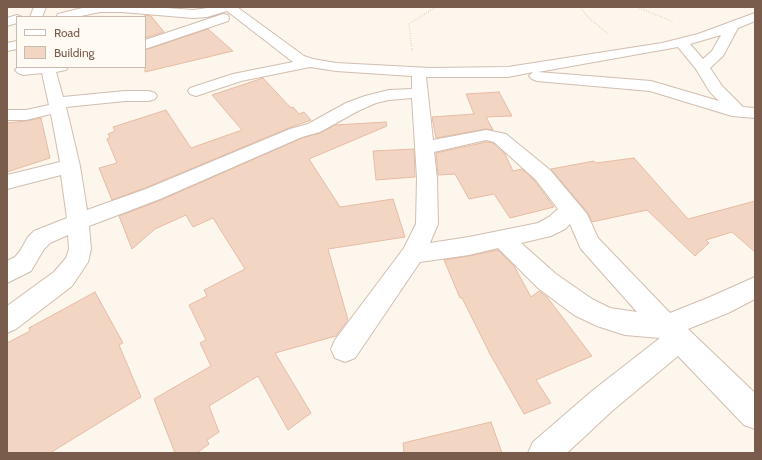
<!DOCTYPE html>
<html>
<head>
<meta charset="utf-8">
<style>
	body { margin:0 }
	#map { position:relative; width:762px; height:460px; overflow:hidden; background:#fdf6ec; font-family:Cabin,sans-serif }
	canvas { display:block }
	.frame { position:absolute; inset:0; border:8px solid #7a5c4d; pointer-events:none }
	.legend { position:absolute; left:16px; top:16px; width:130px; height:52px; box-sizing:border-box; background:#fffaf3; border:1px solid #cabbb1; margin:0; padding:5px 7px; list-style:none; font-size:12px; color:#7a5c4d }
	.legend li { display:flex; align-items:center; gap:8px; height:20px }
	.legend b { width:20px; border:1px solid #cabbb1 }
</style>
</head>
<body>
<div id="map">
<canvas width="762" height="460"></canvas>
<div class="frame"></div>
<ul class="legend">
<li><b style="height:5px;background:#fff"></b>Road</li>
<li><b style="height:11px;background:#f3d5c3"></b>Building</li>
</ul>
</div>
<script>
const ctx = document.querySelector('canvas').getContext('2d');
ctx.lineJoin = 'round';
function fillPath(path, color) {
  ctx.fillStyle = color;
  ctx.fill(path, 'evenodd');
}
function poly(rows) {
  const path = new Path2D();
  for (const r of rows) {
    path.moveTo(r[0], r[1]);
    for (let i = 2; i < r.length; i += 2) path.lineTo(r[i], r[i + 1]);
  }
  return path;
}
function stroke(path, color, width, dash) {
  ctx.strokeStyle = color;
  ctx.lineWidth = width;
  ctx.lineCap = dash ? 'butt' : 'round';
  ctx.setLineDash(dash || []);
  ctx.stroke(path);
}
const building = poly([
	[145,15,151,16,164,32,145,38,145,15],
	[208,29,233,51,145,72,145,50,208,29],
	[263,78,291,108,293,107,299,114,304,112,311,120,289,128,145,188,112,200,99,168,117,163,107,139,110,137,108,134,115,131,113,127,166,110,191,148,242,130,212,95,263,78],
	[499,92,512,116,486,117,493,130,486,129,436,138,432,117,474,114,466,94,499,92],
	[41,118,50,158,7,172,7,123,26,121,41,118],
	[386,122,387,126,309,159,340,207,393,199,405,237,328,249,348,320,336,336,275,353,311,413,288,430,258,376,209,406,219,432,207,440,209,444,197,453,175,453,154,399,211,366,200,343,206,340,189,305,207,296,204,290,245,269,213,218,193,227,186,215,155,229,132,249,119,216,161,200,302,138,320,133,335,125,386,122],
	[486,142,493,143,505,154,513,171,522,169,535,181,554,207,510,218,494,194,469,199,455,174,438,175,436,153,486,142],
	[414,149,415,177,376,180,373,151,414,149],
	[634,158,688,219,755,201,755,252,732,232,706,240,709,243,695,256,647,210,592,222,588,213,551,169,594,161,596,163,634,158],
	[498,250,514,266,531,297,539,291,547,297,592,356,536,380,551,403,524,414,490,354,462,298,460,298,444,260,469,256,498,250],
	[95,292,123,343,119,345,141,397,50,453,7,453,7,343,30,331,29,328,95,292],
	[491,422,502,453,404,453,403,443,491,422]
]);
fillPath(building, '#f3d5c3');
stroke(building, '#e6bba3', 1);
const minor = poly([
	[34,7,46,7,42,17,30,17,34,7],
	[86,7,154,7,193,10,215,7,237,7,304,56,313,59,336,63,431,68,508,67,662,43,698,34,755,13,755,21,738,28,723,56,710,68,722,86,743,107,755,108,755,118,732,116,650,91,537,81,532,79,529,76,533,72,508,77,426,77,433,140,486,130,506,134,550,170,587,214,598,238,670,313,710,297,755,277,755,299,728,313,688,329,755,393,755,429,744,425,678,356,612,411,567,453,528,453,533,442,592,391,660,338,625,335,597,326,574,315,538,288,498,248,469,255,420,262,355,358,345,362,335,358,331,349,335,340,404,248,416,224,417,178,412,98,389,100,376,103,358,111,320,132,302,137,160,199,89,226,91,249,88,262,72,286,16,329,7,333,7,306,54,272,66,258,69,249,68,235,50,243,44,249,31,271,7,283,7,261,15,257,20,251,28,237,34,231,67,218,61,175,7,189,7,175,60,162,51,114,26,120,7,120,7,110,26,110,49,105,42,73,23,75,18,73,15,70,18,67,68,67,66,70,56,72,63,97,125,91,149,91,155,93,157,96,155,99,149,101,125,101,66,107,80,166,87,210,146,189,290,129,308,124,346,103,365,96,389,90,412,89,412,76,336,71,310,67,241,81,196,96,190,94,188,91,190,88,233,74,293,62,227,11,207,17,193,18,122,12,100,12,76,17,56,17,58,14,86,7],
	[721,35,712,51,703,59,690,44,721,35],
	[678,47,696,69,710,92,719,101,651,81,538,72,678,47],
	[486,140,494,142,536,180,558,209,549,217,538,223,469,237,430,243,438,224,437,178,434,152,486,140],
	[570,224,581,249,637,312,610,308,592,299,556,274,521,243,551,236,565,229,570,224],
	[223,14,228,15,229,18,228,21,145,49,145,40,223,14],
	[17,15,22,17,17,17,17,23,7,26,7,18,17,15],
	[17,41,17,49,7,51,7,43,17,41]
]);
stroke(minor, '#d1beb0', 2);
stroke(poly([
	[580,7,588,17,608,34],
	[637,7,674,22],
	[412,51,409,24,436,7]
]), '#d9b8a5', 1.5, [0.5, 2]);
fillPath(minor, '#fff');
</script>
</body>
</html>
